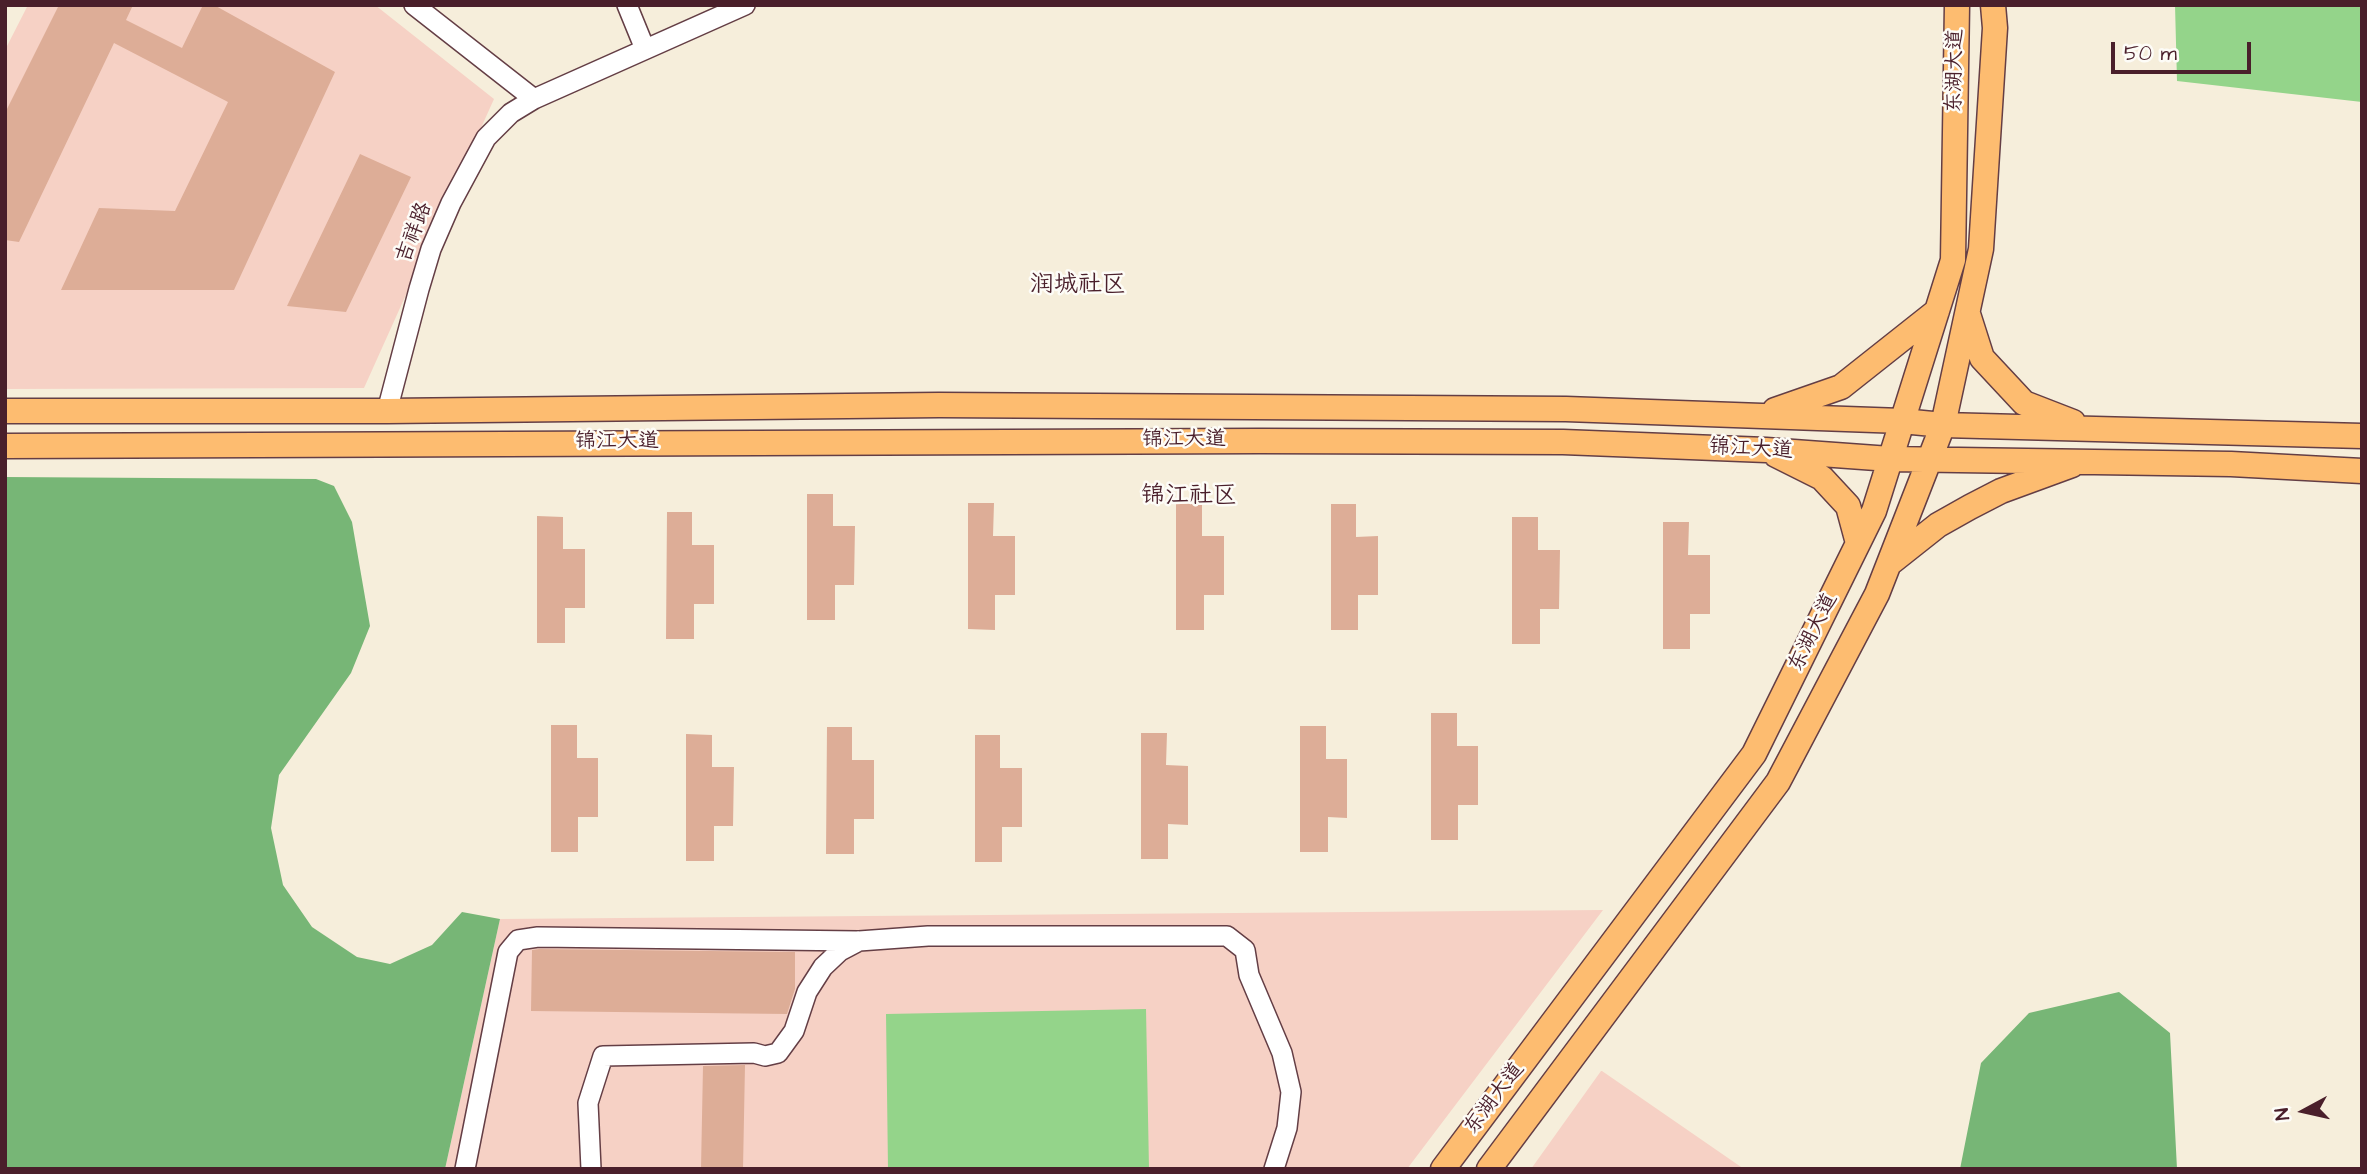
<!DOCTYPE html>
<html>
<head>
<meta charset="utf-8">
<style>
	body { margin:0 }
	#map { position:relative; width:2367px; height:1174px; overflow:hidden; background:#f6eedb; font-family:"Architects Daughter",sans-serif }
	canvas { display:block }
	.frame { position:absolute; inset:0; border:7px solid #4a1f2b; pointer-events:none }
	.north { position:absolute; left:2269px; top:1076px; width:70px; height:70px; -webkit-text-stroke:5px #fdfcf7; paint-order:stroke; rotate:262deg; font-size:19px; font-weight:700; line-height:28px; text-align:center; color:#4a1f2b }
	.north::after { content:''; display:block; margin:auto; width:24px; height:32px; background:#4a1f2b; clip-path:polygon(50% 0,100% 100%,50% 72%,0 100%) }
	.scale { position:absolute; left:2111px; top:42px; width:140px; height:32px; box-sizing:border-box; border:4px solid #4a1f2b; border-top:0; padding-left:9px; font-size:21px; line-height:24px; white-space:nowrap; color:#4a1f2b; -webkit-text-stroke:5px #fdfcf7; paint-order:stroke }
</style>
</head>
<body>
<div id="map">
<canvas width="2367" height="1174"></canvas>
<div class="frame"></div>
<div class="north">N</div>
<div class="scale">50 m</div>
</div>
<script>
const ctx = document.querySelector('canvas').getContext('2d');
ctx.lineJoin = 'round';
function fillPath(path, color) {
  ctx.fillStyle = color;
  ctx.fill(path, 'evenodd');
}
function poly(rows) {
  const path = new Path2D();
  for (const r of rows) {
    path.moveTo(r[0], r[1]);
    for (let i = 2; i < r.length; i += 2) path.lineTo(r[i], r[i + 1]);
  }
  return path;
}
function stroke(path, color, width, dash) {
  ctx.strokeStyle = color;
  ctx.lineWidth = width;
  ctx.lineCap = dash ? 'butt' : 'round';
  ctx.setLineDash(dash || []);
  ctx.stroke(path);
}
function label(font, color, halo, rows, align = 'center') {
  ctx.font = font + ' "Architects Daughter","LXGW WenKai TC",sans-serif';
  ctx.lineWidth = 5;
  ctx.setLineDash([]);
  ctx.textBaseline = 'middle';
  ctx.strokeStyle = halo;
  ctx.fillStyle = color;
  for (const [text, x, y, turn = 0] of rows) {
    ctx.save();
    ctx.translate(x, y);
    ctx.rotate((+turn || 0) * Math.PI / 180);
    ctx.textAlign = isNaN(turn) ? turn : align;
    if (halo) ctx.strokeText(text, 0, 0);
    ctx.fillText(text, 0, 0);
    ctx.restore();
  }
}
fillPath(poly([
	[28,5,375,5,494,99,364,388,5,389,5,50],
	[1603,910,1407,1169,445,1169,500,919],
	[1601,1071,1602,1071,1744,1169,1531,1169]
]), '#f6d1c5');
fillPath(poly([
	[2175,5,2362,5,2362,102,2177,81],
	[1146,1009,1149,1169,888,1169,886,1014]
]), '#94d48a');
fillPath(poly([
	[5,477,316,479,334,486,352,522,370,626,351,673,279,775,271,828,283,885,312,927,357,957,390,964,432,945,462,912,500,919,445,1169,5,1169],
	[2119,992,2170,1033,2177,1169,1960,1169,1981,1063,2029,1013]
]), '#77b676');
fillPath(poly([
	[59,5,133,5,126,20,182,48,203,5,214,5,335,72,234,290,61,290,99,208,175,211,228,102,114,43,19,242,5,240,5,113],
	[360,154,411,177,346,312,287,306],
	[807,494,833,494,833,526,855,526,854,585,835,585,835,620,807,620],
	[968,503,994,503,993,536,1015,536,1015,595,995,595,995,630,968,629],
	[1202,503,1202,536,1224,536,1224,595,1204,595,1204,630,1176,630,1176,504],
	[1331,504,1356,504,1356,537,1378,536,1378,595,1358,595,1358,630,1331,630],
	[667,512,692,512,692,545,714,545,714,604,694,604,694,639,666,639],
	[537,516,563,517,563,549,585,549,585,608,565,608,565,643,537,643],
	[1512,517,1538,517,1538,550,1560,550,1559,609,1540,609,1540,644,1512,644],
	[1663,522,1689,522,1688,555,1710,555,1710,614,1690,614,1690,649,1663,649],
	[1431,713,1457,713,1457,746,1478,746,1478,805,1458,805,1458,840,1431,840],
	[551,725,577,725,577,758,598,758,598,817,578,817,578,852,551,852],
	[1300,726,1326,726,1326,759,1347,759,1347,818,1328,817,1328,852,1300,852],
	[827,727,852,727,852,760,874,760,874,819,854,819,854,854,826,854],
	[1141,733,1167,733,1166,765,1188,766,1188,825,1168,824,1168,859,1141,859],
	[686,734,712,735,712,767,734,767,733,826,714,826,714,861,686,861],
	[975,735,1000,735,1000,768,1022,768,1022,827,1002,827,1002,862,975,862],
	[539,949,795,952,795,989,787,1014,531,1011,532,950],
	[745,1065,743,1169,701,1169,703,1066]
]), '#ddad97');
const minor = poly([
	[414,5,534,99],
	[627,5,645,49],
	[387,411,419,289,431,249,451,203,486,138,511,113,534,99,745,5],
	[465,1169,508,952,518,940,538,937,858,941],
	[591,1169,588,1103,603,1056,754,1053,765,1056,778,1053,794,1031,807,992,823,967,840,951,859,941,928,936,1227,936,1245,950,1249,975,1282,1053,1291,1092,1287,1128,1274,1169]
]);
const major = poly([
	[1968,314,1982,358,2024,403,2073,422],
	[1775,410,1841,387,1937,311],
	[5,411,387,411,939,405,1566,409,1902,421,1943,425,2362,436],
	[5,446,1259,441,1563,442,1766,450,1890,459,2231,464,2362,471],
	[1776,455,1822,478,1848,506,1858,543],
	[1890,563,1938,525,1970,507,2001,491,2072,465],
	[1443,1169,1754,754,1874,511,1953,260,1957,5],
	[1489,1169,1778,782,1877,594,1943,425,1981,249,1995,28,1993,5]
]);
stroke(minor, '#643e45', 22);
stroke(major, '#643e45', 27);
stroke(minor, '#fff', 19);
stroke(major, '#fdbc70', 24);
label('21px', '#4a1f2b', '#fdfcf7', [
	["东湖大道",1956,71,-89],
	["吉祥路",415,233,-69],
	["锦江大道",1184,441],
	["锦江大道",617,443],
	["锦江大道",1751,450,3],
	["东湖大道",1814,633,-64],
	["东湖大道",1495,1099,-53]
]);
label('24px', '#4a1f2b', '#fdfcf7', [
	["润城社区",1078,286],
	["锦江社区",1189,497]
]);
</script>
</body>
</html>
